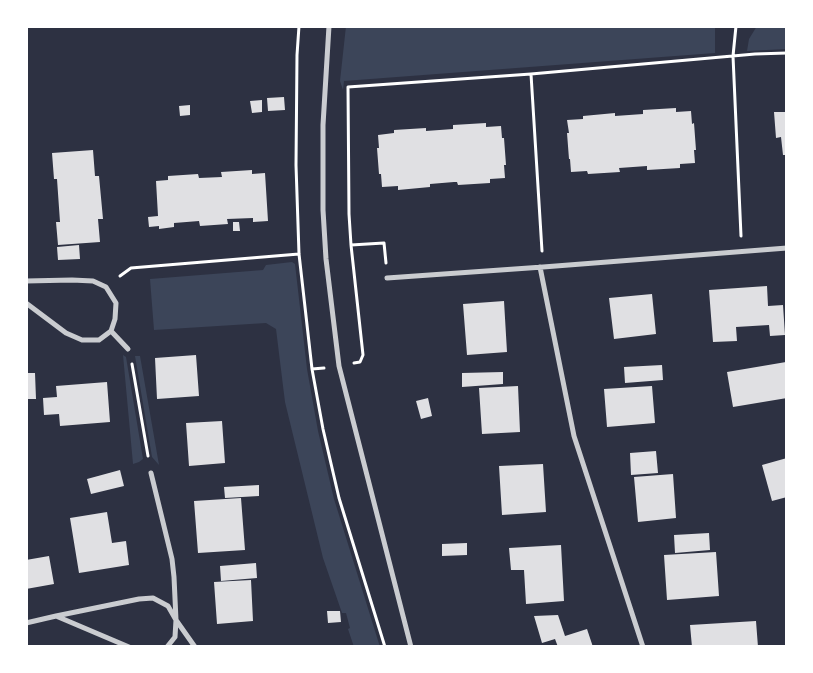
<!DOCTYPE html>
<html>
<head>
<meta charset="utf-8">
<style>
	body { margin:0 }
	#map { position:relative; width:813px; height:673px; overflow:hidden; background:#2d3142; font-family:"Nunito Sans",sans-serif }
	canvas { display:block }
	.frame { position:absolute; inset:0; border:28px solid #fff; pointer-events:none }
</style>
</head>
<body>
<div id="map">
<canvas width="813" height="673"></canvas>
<div class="frame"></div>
</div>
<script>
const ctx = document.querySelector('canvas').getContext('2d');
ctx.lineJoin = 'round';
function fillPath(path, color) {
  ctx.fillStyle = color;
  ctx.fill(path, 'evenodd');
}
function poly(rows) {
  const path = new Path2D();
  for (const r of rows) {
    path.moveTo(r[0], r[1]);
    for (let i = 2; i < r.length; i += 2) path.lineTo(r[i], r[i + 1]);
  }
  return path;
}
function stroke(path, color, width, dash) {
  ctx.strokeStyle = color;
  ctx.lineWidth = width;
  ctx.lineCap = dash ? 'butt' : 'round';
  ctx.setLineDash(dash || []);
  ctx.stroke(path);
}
fillPath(poly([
	[346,26,715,26,715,53,344,81,343,90,340,81],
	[757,26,787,26,787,49,747,51,749,39],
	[292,262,295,264,307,369,318,431,334,499,380,647,354,647,348,629,350,628,346,613,342,613,323,558,285,402,276,329,266,323,154,330,150,279,263,270,266,265],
	[123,355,126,357,143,459,139,462,133,464],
	[135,356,140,356,159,465,152,457]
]), '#3c4559');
fillPath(poly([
	[284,97,285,110,268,111,267,98],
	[262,100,262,112,252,113,250,101],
	[190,105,190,115,180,116,179,106],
	[676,108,676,112,691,111,692,124,694,123,696,150,694,150,695,163,680,164,680,168,647,170,647,166,619,168,620,172,588,174,587,171,571,172,570,159,569,159,567,133,569,133,567,120,583,119,583,116,615,113,615,116,643,114,643,110],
	[774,112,787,112,787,155,783,155,781,137,776,138],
	[486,123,486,127,501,126,502,138,504,138,506,165,504,165,505,178,490,179,490,183,458,185,457,182,454,182,430,184,430,187,398,190,398,186,382,187,381,174,379,174,377,148,379,148,378,135,394,133,394,130,426,128,426,131,453,129,453,125],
	[93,150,95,176,99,176,103,219,98,219,100,242,58,245,56,222,60,222,57,179,54,179,52,153],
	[252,170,252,174,265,173,268,221,253,222,253,218,227,219,228,224,200,226,199,221,174,223,174,227,159,229,159,226,149,227,148,217,158,216,156,181,168,180,168,176,198,174,199,178,222,177,221,172],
	[233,222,239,222,240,231,233,231],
	[79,245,80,259,58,260,57,247],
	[767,286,768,306,783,305,785,335,770,336,769,325,736,327,737,341,713,342,709,290],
	[652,294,656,334,614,339,609,298],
	[504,301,507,352,467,355,463,304],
	[196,355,199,396,157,399,155,358],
	[786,362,787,398,733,407,727,372],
	[662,365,663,380,625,383,624,367],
	[503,372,503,384,462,387,462,373],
	[26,373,35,373,36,399,26,399],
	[107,382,110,422,60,426,59,414,44,415,43,398,57,397,56,386],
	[518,386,520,432,482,434,479,388],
	[652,386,655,423,607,427,604,389],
	[428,398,432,416,421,419,416,401],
	[222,421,225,463,189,466,186,423],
	[656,451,658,473,631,475,630,453],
	[787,458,787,497,772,501,762,465],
	[543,464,546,512,502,515,499,466],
	[120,470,124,486,91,494,87,479],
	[673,474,676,518,638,522,634,477],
	[259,485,259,496,225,498,224,487],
	[241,498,245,550,198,553,194,501],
	[107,512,112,543,126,541,129,565,79,573,70,518],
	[709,533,710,550,675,553,674,535],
	[467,543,467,555,442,556,442,544],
	[561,545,564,601,526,604,524,570,511,570,509,548],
	[716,552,719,596,667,600,664,555],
	[49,556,54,584,26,589,26,560],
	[256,563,257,578,221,581,220,566],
	[251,580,253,621,217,624,214,582],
	[327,611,340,611,341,622,328,623],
	[558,615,565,636,587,629,593,647,558,647,555,639,542,643,534,616],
	[756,621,758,647,692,647,690,625]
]), '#e0e0e3');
stroke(poly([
	[299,26,297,55,296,165,299,254,312,369,323,429,339,498,385,647],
	[736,26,733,56,741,236],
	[531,74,542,251],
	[351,245,349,214,348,87,531,74,755,54,787,53],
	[120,276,131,268,299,254],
	[354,363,360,362,363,355,351,245,384,243,386,263],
	[132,364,148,456],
	[312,369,324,368]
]), '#fff', 3);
stroke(poly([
	[329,26,323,125,323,210,326,259,339,366,411,647],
	[540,267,574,436,643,647],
	[387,278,543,267,787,248],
	[26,281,72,280,93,281,106,287,116,303,115,319,111,331,99,340,82,340,66,333,26,303],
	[111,331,128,349],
	[151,473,172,559,174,577,176,620,195,647],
	[56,616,129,647],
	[26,623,56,616,139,599,153,598,168,606,176,620,175,637,167,647]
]), '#caccd0', 5);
</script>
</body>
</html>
